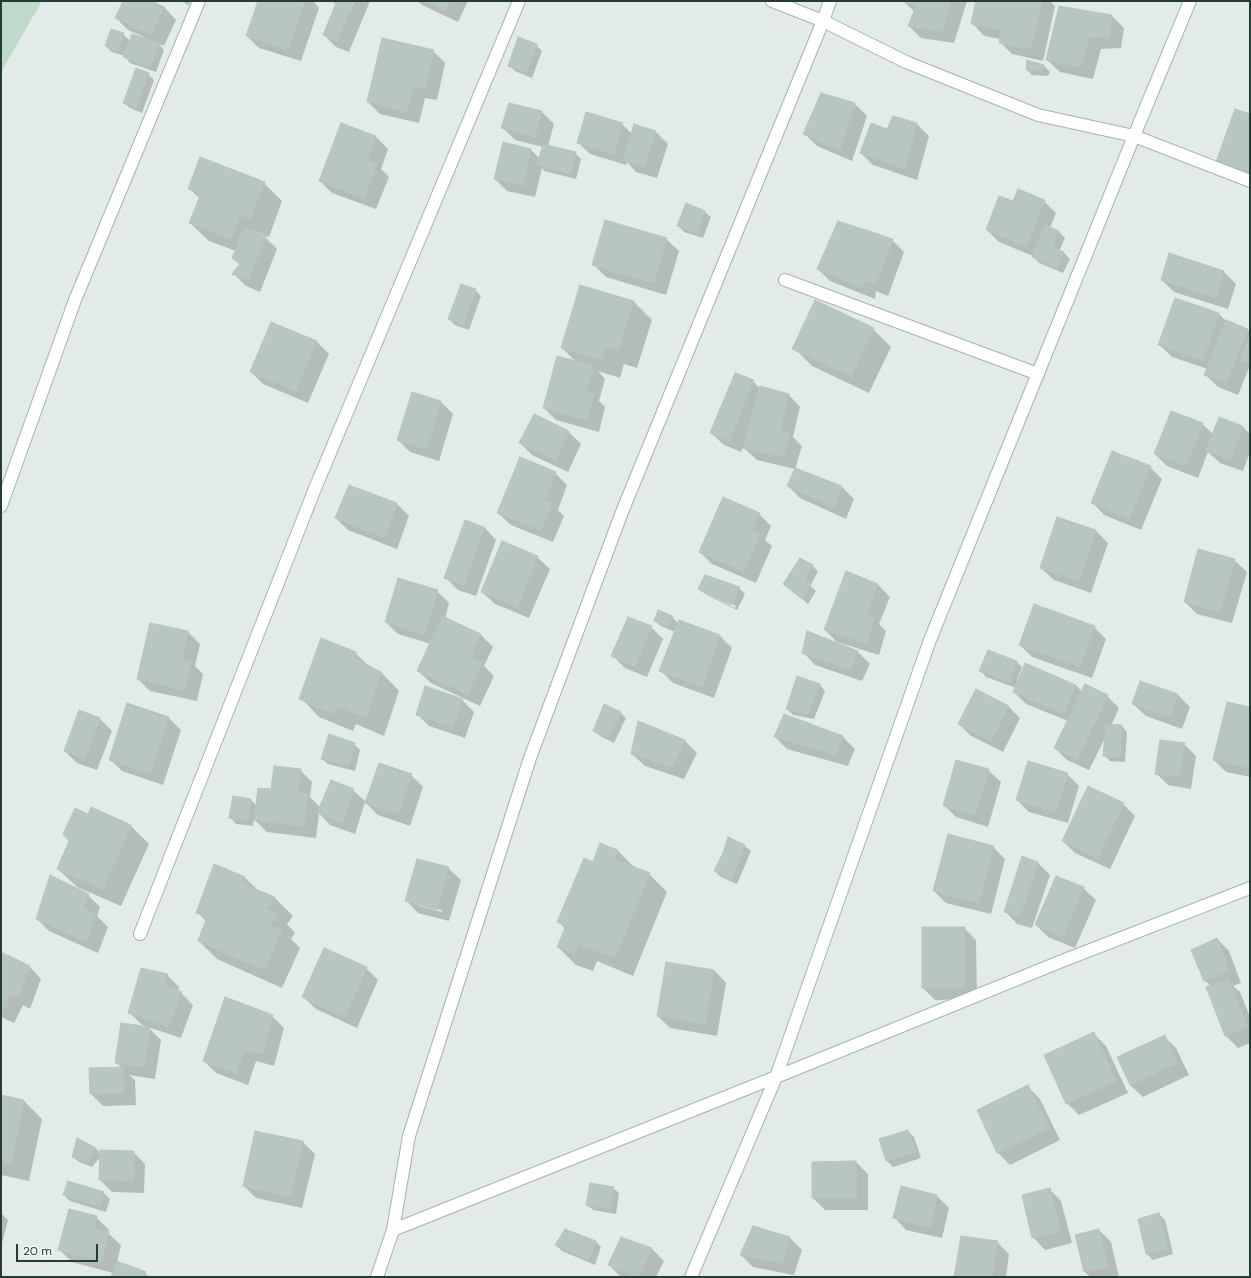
<!DOCTYPE html>
<html>
<head>
<meta charset="utf-8">
<style>
	body { margin:0 }
	#map { position:relative; width:1251px; height:1278px; overflow:hidden; background:#e2ebe8; font-family:"DM Sans",sans-serif }
	canvas { display:block }
	.frame { position:absolute; inset:0; border:2px solid #243b36; pointer-events:none }
	.scale { position:absolute; left:16px; top:1244px; width:82px; height:18px; box-sizing:border-box; border:2px solid #243b36; border-top:0; padding-left:5px; font-size:12px; line-height:14px; white-space:nowrap; color:#243b36; -webkit-text-stroke:3px #f3f8f6; paint-order:stroke }
</style>
</head>
<body>
<div id="map">
<canvas width="1251" height="1278"></canvas>
<div class="frame"></div>
<div class="scale">20 m</div>
</div>
<script>
const ctx = document.querySelector('canvas').getContext('2d');
ctx.lineJoin = 'round';
function fillPath(path, color) {
  ctx.fillStyle = color;
  ctx.fill(path, 'evenodd');
}
function poly(rows) {
  const path = new Path2D();
  for (const r of rows) {
    path.moveTo(r[0], r[1]);
    for (let i = 2; i < r.length; i += 2) path.lineTo(r[i], r[i + 1]);
  }
  return path;
}
function stroke(path, color, width, dash) {
  ctx.strokeStyle = color;
  ctx.lineWidth = width;
  ctx.lineCap = dash ? 'butt' : 'round';
  ctx.setLineDash(dash || []);
  ctx.stroke(path);
}
fillPath(poly([
	[1,1,42,1,1,72]
]), '#bddbc7');
fillPath(poly([
	[124,1,149,1,164,7,176,20,164,46,159,44,164,50,156,72,130,63,125,56,112,52,106,46,123,34,130,41,143,39,144,37,128,30,116,18],
	[180,1,190,1,189,5],
	[259,1,313,1,319,8,301,61,259,48,247,36],
	[330,1,352,1,349,9,350,11,354,1,370,1,349,52,336,47,324,35,337,4],
	[418,1,468,1,458,22,422,5],
	[903,1,967,1,954,43,921,38,909,26,915,12],
	[977,1,1050,1,1055,6,1043,61,1012,54,1000,42,1000,39,984,36,972,23],
	[1111,15,1124,28,1121,48,1101,49,1093,79,1060,72,1047,60],
	[536,45,542,51,532,78,515,71,509,65],
	[433,51,445,63,437,100,425,98,419,123,380,114,368,102],
	[1028,61,1044,66,1050,72,1048,76,1032,75,1027,70],
	[148,74,154,80,142,113,130,108,124,103],
	[821,94,855,104,867,116,852,161,817,146,805,134],
	[542,112,554,124,548,146,575,153,581,159,576,179,544,171,542,168,535,197,507,191,495,179,503,143,531,150,540,159,543,147,515,140,503,128],
	[1250,115,1250,181,1218,162],
	[894,118,917,124,929,136,917,180,873,165,861,153,888,130],
	[341,124,376,137,388,149,381,169,389,177,376,209,332,193,320,181],
	[622,124,632,134,634,125,656,132,668,144,657,178,636,172,627,162,626,165,590,154,578,142],
	[264,183,282,201,269,237,258,232,257,234,264,236,277,249,260,292,246,286,234,274,240,265,233,258,236,251,209,241,190,223,200,199,189,188],
	[1044,201,1056,213,1050,228,1059,232,1065,238,1059,251,1064,253,1070,259,1063,273,1039,263,1033,256,999,242,987,230,1014,203],
	[705,212,711,217,703,238,684,232,679,226],
	[666,239,679,251,666,295,606,277,594,265],
	[892,240,904,252,888,296,876,291,875,299,830,281,818,269],
	[1224,272,1236,284,1228,309,1174,292,1162,280],
	[475,290,481,296,469,330,455,325,449,319],
	[1176,299,1219,314,1226,321,1247,330,1250,332,1250,369,1249,368,1238,395,1218,387,1206,375,1208,369,1172,357,1160,345],
	[634,302,652,320,637,368,624,364,620,378,598,371,605,379,599,401,605,407,599,432,556,420,544,408,576,362,562,348],
	[271,323,317,342,329,354,308,403,263,384,251,372],
	[873,329,891,347,869,393,812,366,794,348],
	[753,381,760,389,788,394,800,407,793,437,802,446,795,469,757,460,743,447,741,452,724,445,711,433],
	[441,402,453,414,439,461,410,452,398,440],
	[1202,424,1214,435,1243,427,1250,434,1250,452,1243,471,1220,463,1208,452,1198,478,1167,466,1155,454],
	[568,431,581,444,568,472,532,455,520,443],
	[1150,467,1162,479,1141,530,1104,515,1092,502],
	[796,470,842,487,854,499,846,519,800,498,788,486],
	[555,473,567,485,558,510,564,516,553,542,511,525,498,513],
	[397,504,409,516,397,549,348,530,336,518],
	[759,514,771,526,765,540,772,546,756,583,712,564,700,552],
	[484,527,496,540,476,596,458,590,446,578],
	[1096,531,1108,543,1091,593,1054,580,1041,568],
	[537,557,550,569,529,618,495,604,482,592],
	[800,560,813,566,818,572,810,586,816,591,808,604,784,584],
	[1234,560,1247,572,1232,623,1197,614,1185,602],
	[846,572,878,585,890,597,879,624,886,631,879,655,837,642,825,630],
	[739,588,745,594,737,610,705,594,699,589],
	[705,591,736,606,735,608,705,593],
	[437,591,449,603,445,619,481,635,493,647,484,666,494,676,480,706,431,683,418,671,431,644,398,634,386,622],
	[672,617,678,623,679,621,720,636,732,648,714,698,673,683,661,671,675,632,661,626,655,621],
	[651,627,663,639,647,677,625,668,613,656],
	[1094,627,1106,639,1092,678,1032,657,1020,645],
	[188,632,200,644,195,666,203,674,197,701,150,691,138,679],
	[808,633,858,652,870,664,862,681,815,665,803,652],
	[355,653,370,667,381,672,399,691,384,736,356,724,353,731,319,717,301,698],
	[1016,661,1022,667,1017,680,1019,680,1076,685,1082,692,1107,696,1119,708,1111,726,1122,726,1127,732,1125,762,1110,761,1104,755,1106,736,1089,770,1067,760,1055,748,1068,721,1026,704,1014,692,1016,688,986,677,981,671],
	[798,678,820,685,825,691,814,719,793,715,787,709],
	[1178,695,1190,707,1182,729,1146,716,1133,704],
	[462,700,474,712,465,738,429,726,417,714],
	[128,705,169,718,181,730,163,785,122,771,110,759],
	[1008,706,1020,718,1003,752,971,736,959,724],
	[1250,708,1250,777,1226,772,1214,760],
	[80,711,100,719,112,731,97,770,77,763,65,751],
	[620,712,626,718,614,743,600,736,594,731],
	[785,715,843,737,855,749,848,766,787,749,775,737],
	[639,722,685,741,697,753,684,779,645,766,632,754],
	[354,744,360,750,355,771,328,764,322,759],
	[1184,744,1196,756,1191,789,1168,785,1156,773],
	[300,770,312,782,310,797,320,807,353,790,366,802,411,775,423,787,410,826,378,815,365,802,355,834,330,825,319,813,316,838,267,832,254,819,253,826,236,824,231,818,251,800,257,806,272,791],
	[988,770,1001,782,988,827,956,817,944,805],
	[1067,774,1079,786,1068,823,1029,812,1017,800],
	[1123,804,1135,816,1110,869,1075,853,1063,841],
	[88,815,131,826,149,844,121,906,77,887,58,869],
	[729,838,745,846,751,851,737,884,721,877,715,871,724,853],
	[601,844,618,851,636,869,649,874,667,892,633,976,597,961,593,971,576,965,558,947,565,929,559,922,593,863],
	[993,847,1005,859,991,914,946,903,934,891],
	[1037,862,1050,875,1032,928,1017,924,1005,911],
	[448,868,461,880,449,921,418,913,406,900],
	[419,904,442,910,442,912,419,906],
	[245,878,259,891,275,898,293,916,287,924,295,933,291,939,300,948,282,988,217,959,199,941,207,922,198,913],
	[1083,888,1096,900,1075,948,1048,937,1036,925],
	[88,895,100,907,97,916,108,927,98,953,49,931,37,919],
	[964,928,976,940,977,999,935,1000,923,988],
	[1217,939,1229,951,1241,983,1233,986,1240,992,1250,1017,1250,1043,1238,1048,1226,1036,1211,986,1204,980],
	[1,953,29,966,41,979,30,1009,23,1005,14,1023,1,1017],
	[366,968,378,980,357,1028,316,1009,303,997],
	[714,970,726,983,717,1036,670,1028,658,1016],
	[167,975,179,987,178,992,181,993,193,1005,181,1038,148,1027,161,1040,155,1079,129,1075,135,1080,136,1105,103,1106,91,1094,122,1068,116,1062,147,1028,147,1027,141,1024,129,1012],
	[272,1016,284,1028,274,1066,256,1061,248,1085,216,1073,204,1061],
	[1094,1034,1106,1046,1128,1093,1079,1115,1067,1103],
	[1164,1036,1176,1048,1189,1075,1143,1097,1130,1085,1118,1058],
	[1028,1087,1040,1099,1060,1140,1010,1165,998,1153,978,1111],
	[1,1096,24,1101,42,1119,29,1181,1,1175],
	[908,1131,914,1137,921,1158,893,1167,887,1161,880,1140],
	[256,1132,303,1142,315,1154,302,1208,256,1198,244,1186],
	[77,1140,96,1149,101,1154,133,1152,145,1164,144,1193,112,1192,100,1180,101,1156,92,1167,79,1162,73,1157],
	[856,1162,868,1174,868,1210,825,1210,813,1198,813,1163],
	[68,1183,104,1193,110,1199,106,1212,70,1201,64,1195],
	[613,1188,619,1193,616,1214,593,1210,587,1205],
	[902,1188,937,1196,949,1208,942,1238,906,1230,894,1217],
	[1049,1189,1061,1201,1072,1243,1045,1250,1033,1237],
	[1,1213,8,1220,1,1247],
	[1159,1214,1165,1220,1173,1254,1153,1260,1147,1254,1139,1220],
	[96,1217,109,1230,108,1233,121,1245,117,1262,145,1273,149,1277,112,1277,113,1273,72,1262,60,1250],
	[1099,1230,1111,1242,1119,1277,1090,1277,1085,1272,1076,1236],
	[790,1238,802,1250,794,1275,753,1267,741,1255],
	[622,1239,652,1249,664,1261,656,1277,621,1277,609,1265],
	[595,1241,601,1247,595,1265,562,1251,556,1245],
	[997,1242,1009,1254,1006,1277,955,1277]
]), '#0003');
const building = poly([
	[123,1,152,1,164,7,151,35,115,18,123,1],
	[258,1,305,1,288,50,246,36,258,1],
	[337,1,353,1,337,41,323,35,337,1],
	[425,1,450,1,445,11,425,1],
	[904,1,951,1,942,31,908,26,916,6,904,1],
	[976,1,1042,1,1031,49,999,43,1001,30,971,24,976,1],
	[1059,6,1112,15,1109,37,1089,37,1081,67,1046,60,1059,6],
	[111,29,124,33,117,51,105,46,111,29],
	[132,34,159,43,150,67,123,57,132,34],
	[518,37,537,44,526,72,508,66,518,37],
	[382,38,434,50,425,89,413,86,407,112,367,102,382,38],
	[1027,60,1044,65,1042,71,1026,70,1027,60],
	[136,68,149,73,136,107,123,103,136,68],
	[821,93,855,103,840,150,803,134,821,93],
	[509,103,542,111,535,137,501,128,509,103],
	[1235,109,1250,114,1250,173,1216,162,1235,109],
	[586,112,623,123,614,154,577,143,586,112],
	[893,116,917,123,905,169,860,153,871,123,887,129,893,116],
	[341,123,376,136,367,160,377,164,364,198,319,181,341,123],
	[634,124,656,131,645,166,623,160,634,124],
	[503,142,531,149,523,186,494,179,503,142],
	[543,144,576,152,570,174,537,165,543,144],
	[200,157,265,182,250,219,240,215,231,239,189,223,201,194,188,189,200,157],
	[1018,189,1045,200,1026,246,986,230,999,196,1013,201,1018,189],
	[686,203,705,211,697,233,677,226,686,203],
	[605,220,667,238,654,283,592,265,605,220],
	[838,221,893,239,876,284,864,280,863,288,817,269,838,221],
	[1045,225,1059,231,1053,247,1064,252,1057,268,1032,257,1045,225],
	[244,228,266,236,248,280,232,274,240,264,232,258,244,228],
	[1169,253,1224,271,1216,298,1161,280,1169,253],
	[461,284,476,289,463,325,448,319,461,284],
	[580,285,634,301,618,350,606,347,602,360,561,348,580,285],
	[1175,298,1219,313,1203,360,1158,345,1175,298],
	[815,300,874,328,851,376,792,349,815,300],
	[1226,320,1248,329,1226,383,1204,375,1226,320],
	[271,322,317,341,296,391,250,372,271,322],
	[1250,334,1250,364,1240,360,1250,334],
	[557,356,594,366,586,392,594,394,587,420,543,408,557,356],
	[735,373,754,380,729,441,710,433,735,373],
	[760,386,789,394,780,430,790,433,783,457,743,448,760,386],
	[412,392,441,401,427,449,397,440,412,392],
	[1171,411,1203,423,1186,466,1154,454,1171,411],
	[534,414,569,431,556,460,519,443,534,414],
	[1219,417,1243,426,1230,460,1206,451,1219,417],
	[1112,451,1151,466,1129,519,1091,503,1112,451],
	[520,457,556,472,545,500,552,503,541,530,497,513,520,457],
	[795,468,842,486,834,507,787,486,795,468],
	[349,485,397,503,385,538,335,518,349,485],
	[723,497,760,513,752,530,760,534,744,571,699,552,723,497],
	[1057,517,1096,530,1079,581,1040,568,1057,517],
	[465,520,484,527,464,585,444,578,465,520],
	[502,541,538,556,517,607,481,592,502,541],
	[1198,549,1235,559,1220,612,1184,602,1198,549],
	[800,558,813,565,805,579,811,585,802,599,783,584,800,558],
	[846,571,878,584,866,615,874,618,867,643,824,630,846,571],
	[705,575,740,587,731,605,698,589,705,575],
	[398,578,438,590,424,635,385,622,398,578],
	[1034,604,1095,626,1080,667,1019,645,1034,604],
	[658,610,673,616,668,626,654,621,658,610],
	[442,616,481,634,470,658,482,663,468,694,417,671,442,616],
	[628,617,652,626,635,666,611,656,628,617],
	[679,620,720,635,702,687,659,671,679,620],
	[150,623,188,631,182,660,191,661,185,690,137,679,150,623],
	[807,631,858,651,850,670,802,653,807,631],
	[321,638,356,652,355,658,381,672,366,718,338,706,334,714,299,699,321,638],
	[988,650,1017,661,1009,682,979,671,988,650],
	[1025,663,1076,685,1064,714,1013,692,1025,663],
	[797,676,820,684,808,714,786,709,797,676],
	[1140,681,1178,694,1170,717,1132,704,1140,681],
	[1085,684,1108,695,1077,759,1054,748,1085,684],
	[425,686,463,699,453,727,416,715,425,686],
	[976,689,1009,706,991,741,958,724,976,689],
	[1227,702,1250,707,1250,768,1213,760,1227,702],
	[127,703,169,717,150,774,109,760,127,703],
	[604,704,621,712,608,738,593,731,604,704],
	[79,710,100,718,85,759,64,751,79,710],
	[784,714,843,736,836,755,774,737,784,714],
	[638,721,685,740,672,767,631,754,638,721],
	[1106,724,1122,725,1120,757,1103,756,1106,724],
	[329,734,355,743,349,765,321,759,329,734],
	[1160,740,1185,743,1179,777,1155,774,1160,740],
	[956,760,989,769,975,815,943,806,956,760],
	[1028,761,1068,773,1056,812,1016,800,1028,761],
	[379,763,412,774,398,814,365,803,379,763],
	[274,766,301,769,298,793,308,794,304,826,254,820,258,788,271,789,274,766],
	[331,780,354,789,342,823,317,813,331,780],
	[1088,786,1124,803,1098,858,1062,841,1088,786],
	[233,796,251,799,247,821,229,818,233,796],
	[91,807,131,825,103,889,57,869,69,841,63,834,75,808,88,814,91,807],
	[948,834,994,846,979,903,933,891,948,834],
	[728,837,745,845,731,879,714,871,723,853,728,837],
	[600,843,618,850,614,859,650,873,615,958,578,944,574,954,557,947,566,926,557,922,584,858,593,862,600,843],
	[1022,856,1038,862,1020,917,1004,912,1022,856],
	[417,859,449,867,437,910,405,901,417,859],
	[214,864,245,877,243,884,275,897,267,909,278,914,269,926,282,929,264,970,198,941,207,917,196,913,214,864],
	[50,875,89,894,83,908,96,914,86,942,36,919,50,875],
	[1056,876,1084,887,1063,937,1035,925,1056,876],
	[922,927,965,927,965,988,922,988,922,927],
	[1217,938,1229,971,1204,981,1191,950,1217,938],
	[324,948,367,967,345,1017,302,997,324,948],
	[1,952,30,966,18,997,10,994,2,1012,1,952],
	[666,962,714,970,705,1024,657,1016,666,962],
	[141,968,168,974,164,985,182,992,168,1027,128,1013,141,968],
	[1228,979,1248,1027,1225,1036,1206,987,1228,979],
	[225,997,273,1015,262,1054,244,1050,236,1073,203,1061,225,997],
	[121,1023,150,1027,144,1067,115,1063,121,1023],
	[1094,1032,1116,1081,1066,1104,1044,1055,1094,1032],
	[1165,1035,1177,1063,1130,1085,1117,1057,1165,1035],
	[123,1067,124,1093,90,1094,89,1068,123,1067],
	[1028,1085,1049,1128,997,1153,977,1110,1028,1085],
	[1,1095,24,1100,11,1164,1,1162,1,1095],
	[908,1130,916,1152,886,1161,879,1139,908,1130],
	[255,1131,303,1141,290,1197,243,1186,255,1131],
	[77,1138,96,1148,86,1162,72,1157,77,1138],
	[100,1150,134,1151,133,1181,99,1180,100,1150],
	[856,1161,856,1198,812,1198,812,1162,856,1161],
	[68,1181,104,1192,100,1206,63,1195,68,1181],
	[590,1183,614,1187,610,1209,586,1205,590,1183],
	[901,1186,937,1195,930,1227,893,1218,901,1186],
	[1050,1188,1060,1231,1032,1238,1022,1195,1050,1188],
	[69,1209,97,1216,94,1229,109,1232,101,1262,58,1250,69,1209],
	[1159,1213,1168,1249,1146,1254,1138,1219,1159,1213],
	[753,1226,790,1237,782,1263,740,1255,753,1226],
	[565,1229,596,1241,589,1260,555,1245,565,1229],
	[1099,1229,1108,1267,1084,1272,1075,1235,1099,1229],
	[961,1236,998,1241,992,1277,954,1277,961,1236],
	[621,1237,652,1248,638,1277,634,1277,608,1265,621,1237],
	[117,1261,146,1272,144,1277,111,1277,117,1261]
]);
fillPath(building, '#b8c6c1');
stroke(building, '#b5c5bf', 1);
const street = poly([
	[772,1,823,21,906,62,1038,115,1134,136,1250,181],
	[785,280,1038,374],
	[1,506,75,300,199,1],
	[140,934,314,491,519,1],
	[393,1230,776,1077],
	[377,1277,393,1230,409,1136,530,758,622,512,823,21,830,1],
	[691,1277,776,1077]
]);
const secondary = poly([
	[776,1077,930,640,1134,136,1190,1],
	[776,1077,1062,961,1250,888]
]);
stroke(street, '#a5b3af', 14);
stroke(secondary, '#a2b6b0', 14);
stroke(street, '#fff', 12);
stroke(secondary, '#fff', 12);
</script>
</body>
</html>
